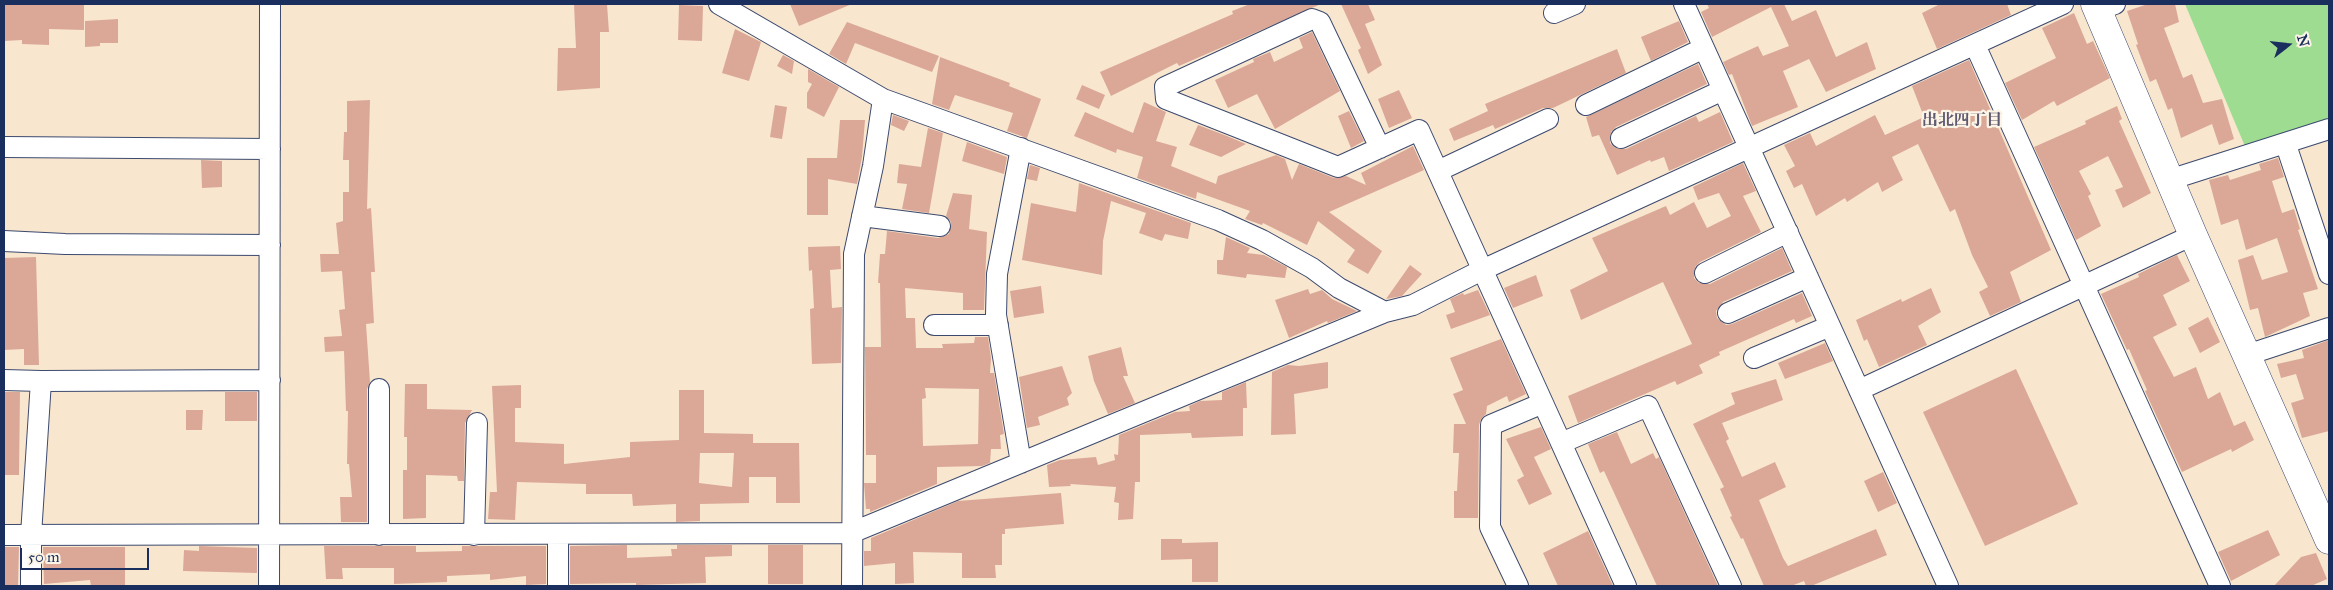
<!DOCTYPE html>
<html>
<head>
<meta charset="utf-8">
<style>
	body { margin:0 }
	#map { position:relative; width:2333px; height:590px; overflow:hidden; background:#f8e6ce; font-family:"IM FELL Great Primer",serif }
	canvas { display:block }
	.frame { position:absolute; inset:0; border:5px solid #1b2f5e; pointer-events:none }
	.north { position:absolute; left:2263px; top:20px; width:50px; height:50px; -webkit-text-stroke:4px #fcf5e5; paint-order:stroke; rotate:74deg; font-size:14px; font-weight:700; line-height:20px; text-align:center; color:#1b2f5e }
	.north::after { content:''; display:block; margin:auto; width:18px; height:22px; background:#1b2f5e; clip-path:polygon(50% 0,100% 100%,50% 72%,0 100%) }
	.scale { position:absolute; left:20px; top:548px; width:129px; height:22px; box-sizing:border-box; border:2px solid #1b2f5e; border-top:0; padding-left:6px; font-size:15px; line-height:18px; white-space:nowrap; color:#1b2f5e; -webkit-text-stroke:4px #fcf5e5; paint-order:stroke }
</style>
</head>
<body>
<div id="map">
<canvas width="2333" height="590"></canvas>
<div class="frame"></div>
<div class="north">N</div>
<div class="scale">50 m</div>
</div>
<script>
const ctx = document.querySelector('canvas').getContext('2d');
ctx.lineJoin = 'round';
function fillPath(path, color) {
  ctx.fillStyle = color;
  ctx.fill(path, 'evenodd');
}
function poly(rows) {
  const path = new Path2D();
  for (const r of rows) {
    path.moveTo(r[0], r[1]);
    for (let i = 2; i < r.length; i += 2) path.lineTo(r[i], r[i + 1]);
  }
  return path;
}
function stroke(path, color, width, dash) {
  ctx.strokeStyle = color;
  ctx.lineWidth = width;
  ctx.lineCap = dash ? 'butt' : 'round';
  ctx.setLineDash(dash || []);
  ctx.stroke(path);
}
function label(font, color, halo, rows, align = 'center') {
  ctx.font = font + ' "IM FELL Great Primer","Noto Serif JP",serif';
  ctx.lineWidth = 4.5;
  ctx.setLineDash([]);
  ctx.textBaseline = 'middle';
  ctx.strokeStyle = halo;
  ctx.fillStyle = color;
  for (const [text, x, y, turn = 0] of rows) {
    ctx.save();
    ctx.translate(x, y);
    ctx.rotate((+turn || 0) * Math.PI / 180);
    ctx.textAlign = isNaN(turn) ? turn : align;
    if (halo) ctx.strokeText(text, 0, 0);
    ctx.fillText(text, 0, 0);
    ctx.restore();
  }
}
fillPath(poly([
	[2185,4,2329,4,2329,123,2247,151]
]), '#9ddc91');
fillPath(poly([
	[4,4,84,4,84,30,49,29,49,45,22,44,22,40,4,41],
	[574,4,607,4,609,32,600,32,600,88,557,91,558,48,576,48],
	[790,4,852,4,799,26],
	[1250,4,1321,4,1179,66,1177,63,1111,96,1100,72,1233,14,1232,11],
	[1341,4,1368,4,1375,20,1365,24,1382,65,1368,74,1358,50,1361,48],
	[1707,4,1784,4,1792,21,1816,10,1836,57,1867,42,1876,69,1826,92,1809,59,1783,71,1798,107,1752,126,1732,74,1729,75,1723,62,1758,46,1763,56,1789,46,1771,7,1712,37,1701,12,1709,8],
	[1940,4,2007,4,2011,15,1937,49,1922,13],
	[2148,4,2175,4,2179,22,2164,28,2183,78,2192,74,2203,103,2222,99,2234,139,2219,145,2212,124,2181,138,2172,108,2168,110,2156,79,2150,82,2136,45,2138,44,2127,11],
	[679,5,703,6,702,41,678,40],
	[2074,13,2087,44,2093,41,2110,78,2057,106,2054,101,2022,120,2005,83,2056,58,2042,28],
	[118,19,118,43,100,43,100,46,85,47,85,21],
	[1679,21,1688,42,1651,61,1641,37],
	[847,22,939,56,932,72,855,43,846,64,829,54],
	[735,29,761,42,749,81,722,73],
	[1312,32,1340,91,1275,129,1257,94,1228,108,1215,80,1254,62,1253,59,1270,52,1274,62,1303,48,1299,38],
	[1617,49,1626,73,1553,108,1543,108,1495,129,1493,125,1454,141,1449,129,1488,111,1485,104],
	[783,55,794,61,792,74,777,66],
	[940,57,1010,83,1009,86,1041,99,1027,138,1007,131,1013,113,955,95,949,110,932,104],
	[1969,60,2051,250,2010,272,2021,302,1990,316,1979,292,1988,287,1972,255,1955,209,1950,212,1918,144,1892,157,1903,180,1882,192,1878,182,1847,202,1845,198,1816,216,1802,184,1794,188,1786,171,1795,166,1784,145,1810,133,1816,146,1875,115,1885,135,1924,117,1912,86],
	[1698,64,1707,84,1616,127,1611,132,1610,143,1615,148,1626,149,1696,116,1699,122,1720,112,1733,142,1669,171,1664,157,1651,162,1650,160,1617,175,1599,135,1592,137,1586,117],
	[808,69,839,87,824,117,807,108,807,93,812,84,808,82],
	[1082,85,1105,95,1099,109,1076,99],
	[1399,90,1412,118,1389,128,1378,99],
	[370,100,367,209,371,208,375,272,371,272,374,323,366,324,370,382,367,389,367,522,341,522,340,497,352,497,349,464,347,464,348,411,346,411,344,351,325,352,324,337,342,336,339,310,345,309,342,271,321,272,320,254,339,254,336,223,343,221,343,192,349,192,349,160,343,160,344,132,347,132,347,101],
	[1144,102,1166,112,1156,141,1177,147,1171,166,1216,184,1218,176,1276,155,1285,159,1292,180,1299,164,1334,178,1346,176,1366,185,1361,173,1413,146,1424,170,1329,212,1382,251,1368,274,1347,262,1355,250,1318,221,1307,245,1263,223,1262,225,1245,219,1250,211,1197,192,1196,199,1137,178,1143,157,1117,149,1116,153,1074,136,1085,112,1133,133],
	[775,105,787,107,782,139,770,137],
	[2117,106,2122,119,2119,121,2151,193,2123,208,2115,190,2123,187,2108,156,2079,171,2091,194,2088,196,2101,226,2076,240,2034,147,2086,124,2085,121],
	[1349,111,1364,141,1351,148,1338,116],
	[893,115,909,121,904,131,891,125],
	[840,120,865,120,862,157,857,184,828,179,828,215,807,215,807,158,837,158],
	[1198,125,1227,136,1246,144,1221,157,1189,145],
	[928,128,943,133,929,213,902,209,907,184,897,183,899,164,921,167],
	[967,142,1007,157,1004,174,962,161],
	[2278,158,2284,177,2272,181,2282,213,2294,209,2300,229,2298,230,2318,289,2303,293,2310,316,2265,337,2258,308,2250,310,2238,260,2253,255,2262,280,2288,272,2277,238,2246,250,2238,219,2221,225,2209,180,2228,175,2230,180,2261,170,2259,164],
	[201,160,222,161,222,187,202,188],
	[1743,163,1756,191,1743,196,1761,232,1700,262,1695,267,1694,278,1699,283,1710,284,1782,248,1792,271,1723,302,1716,311,1717,318,1726,325,1732,324,1802,293,1812,316,1796,323,1794,319,1719,352,1720,355,1699,365,1703,373,1677,385,1675,381,1578,423,1568,396,1692,344,1663,282,1581,320,1570,290,1608,271,1592,238,1666,206,1670,215,1694,202,1707,228,1731,216,1719,193,1698,200,1693,187],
	[1030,165,1040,168,1037,181,1027,179],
	[1079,183,1191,223,1188,239,1165,234,1162,241,1139,233,1146,213,1111,201,1103,241,1102,275,1022,260,1031,203,1076,212],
	[953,193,972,195,969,229,987,232,984,310,963,310,963,293,905,288,906,318,915,318,916,348,943,348,942,344,974,343,975,337,988,337,991,358,990,373,994,373,1004,434,1000,435,1001,449,991,449,990,463,982,466,937,467,937,484,870,512,870,509,866,509,864,483,876,483,876,455,866,455,865,347,881,347,880,283,878,283,880,254,885,254,887,231,938,238,949,234,951,222,946,216],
	[925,388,979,389,978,444,923,446,922,399,926,398],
	[1226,237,1250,248,1247,253,1264,255,1287,267,1285,278,1247,274,1246,278,1217,274,1217,260,1223,260],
	[840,246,841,269,830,270,832,308,842,307,841,363,812,364,810,309,814,308,812,270,809,271,808,247],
	[2177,255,2190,281,2163,295,2177,325,2153,337,2174,377,2196,367,2208,399,2220,392,2234,426,2245,421,2254,440,2232,452,2231,449,2182,472,2145,391,2147,390,2129,349,2127,350,2101,294,2139,277,2138,274],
	[36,257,39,365,24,365,24,349,4,350,4,258],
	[1410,265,1422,274,1402,296,1386,299],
	[1536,275,1543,296,1513,308,1504,288],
	[1041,286,1044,313,1014,318,1010,291],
	[1931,288,1941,312,1918,326,1927,345,1879,367,1867,339,1864,341,1856,320,1901,299,1902,302],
	[1308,289,1310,294,1322,290,1332,299,1357,311,1328,323,1327,321,1289,338,1275,300],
	[1478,290,1490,315,1451,329,1446,315,1455,312,1450,299,1463,293,1464,295],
	[2208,317,2220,342,2200,353,2188,328],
	[1501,339,1526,394,1509,402,1507,396,1487,406,1486,414,1481,419,1479,425,1478,518,1454,518,1454,491,1457,491,1459,453,1453,453,1454,424,1466,424,1453,394,1463,390,1450,358],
	[2329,340,2329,431,2302,438,2291,403,2304,399,2296,374,2281,378,2277,364,2304,358,2302,350],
	[1825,343,1833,361,1785,379,1778,363],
	[1121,347,1128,376,1123,376,1135,403,1108,414,1094,381,1088,356],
	[1328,362,1328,388,1294,394,1296,434,1271,435,1272,372,1288,365,1299,366],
	[1062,366,1072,393,1067,398,1069,405,1038,417,1040,425,1027,428,1019,377],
	[2016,369,2078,504,1985,546,1923,412],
	[1776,379,1783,400,1722,423,1729,439,1726,441,1742,477,1775,462,1786,487,1759,500,1783,558,1788,566,1876,529,1887,555,1811,586,1806,586,1804,581,1791,586,1764,586,1743,538,1741,539,1730,517,1732,516,1720,489,1724,487,1693,424,1735,404,1731,393],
	[1246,382,1247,408,1243,408,1243,436,1192,438,1191,433,1140,435,1140,482,1135,482,1133,519,1118,520,1119,503,1114,502,1116,487,1070,484,1071,486,1049,487,1047,465,1060,460,1096,457,1098,465,1115,460,1114,454,1118,455,1119,435,1175,412,1190,411,1189,406,1200,401,1222,400,1222,392],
	[405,384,427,384,427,409,472,410,465,423,464,481,458,481,457,476,426,475,426,518,403,519,403,470,407,470,407,437,404,437],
	[521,385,521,408,515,408,515,442,564,444,564,464,630,457,630,442,679,440,679,390,704,390,704,433,753,434,753,443,799,443,800,503,776,503,776,477,749,477,749,503,700,504,700,521,676,522,676,504,633,506,632,494,586,494,586,484,517,482,515,520,488,519,490,492,497,492,492,386],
	[700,453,734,453,732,487,699,483],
	[4,392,20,392,19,475,4,475],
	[225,392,257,392,257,421,225,421],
	[186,410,203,410,202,430,186,430],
	[1541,427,1551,449,1534,457,1552,494,1529,505,1517,480,1524,476,1506,439],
	[1617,432,1631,464,1653,453,1656,459,1659,457,1718,586,1657,586,1604,471,1600,473,1588,444],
	[1883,472,1897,503,1878,512,1864,481],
	[1061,493,1064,524,1005,529,1005,534,1002,534,1002,565,995,565,996,578,962,578,962,553,913,552,914,583,895,584,895,563,864,566,864,551,871,551,871,538,958,501],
	[2268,530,2280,555,2231,581,2218,552],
	[1588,531,1613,586,1558,586,1543,553],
	[1161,539,1182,539,1182,543,1218,542,1218,582,1192,582,1192,559,1161,560],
	[627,545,627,558,672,556,671,549,677,549,677,545,732,545,732,556,705,557,706,583,636,585,636,583,570,584,570,546],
	[768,545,803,545,803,584,768,584],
	[199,546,257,548,257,573,183,571,184,550,199,551],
	[324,546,416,546,416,552,462,551,462,546,546,546,546,584,526,585,526,576,490,580,490,574,447,576,447,582,394,584,394,568,342,568,343,579,326,579],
	[4,547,19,547,18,586,4,586],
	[43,547,125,547,125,586,91,586,90,580,44,584],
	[2316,553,2327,579,2311,586,2274,586,2301,557]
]), '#dba898');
const street = poly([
	[719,4,883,99,1218,220,1262,240,1312,268,1339,288,1385,312],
	[1684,4,1948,586],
	[2098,10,2115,4],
	[1554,13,1575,4],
	[1975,45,2220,586],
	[1586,105,1704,48],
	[1621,138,1723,90],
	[2286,145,2329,274],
	[4,147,270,149],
	[1380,148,1320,22,1312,19,1165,87,1166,99,1338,167,1419,130,1626,586],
	[1438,171,1548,119],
	[2169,180,2329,129],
	[862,216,940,226],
	[4,241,65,244,270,245],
	[1705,273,1788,232],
	[1728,313,1808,277],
	[934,325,998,325],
	[2247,355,2329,328],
	[1754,358,1830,326],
	[4,380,41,381],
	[379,389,379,535],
	[1859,390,2193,235],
	[1561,443,1648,406,1731,586],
	[1021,463,996,315,997,274,1021,148],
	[4,535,851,533,1385,312,1413,305,1482,270,2063,4],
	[474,535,477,423],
	[31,586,31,535,41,381,270,380],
	[269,586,270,4],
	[558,586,558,535],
	[852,586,854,254,873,166,883,99],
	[1518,586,1490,527,1491,425,1543,403]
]);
const secondary = poly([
	[2095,4,2193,235,2329,540]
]);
stroke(street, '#3c4a6f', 22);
stroke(secondary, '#3c4a6f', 29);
stroke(street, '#fff', 20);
stroke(secondary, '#fff', 28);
label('bold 16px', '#5e5972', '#fcf5e5', [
	["出北四丁目",1962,121]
]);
</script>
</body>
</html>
